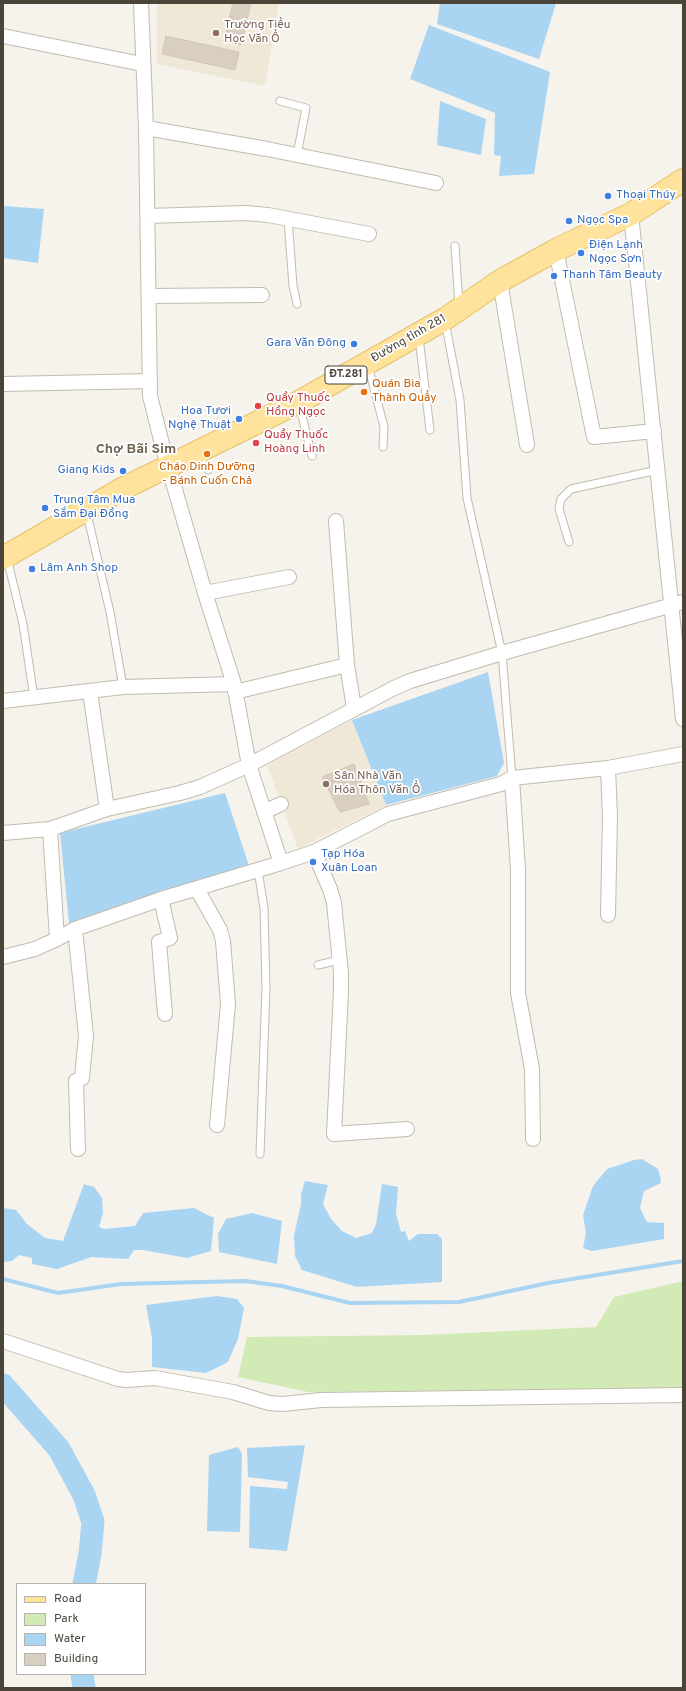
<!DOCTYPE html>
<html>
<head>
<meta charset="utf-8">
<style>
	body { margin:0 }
	#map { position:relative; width:686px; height:1691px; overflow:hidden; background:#f6f3ec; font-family:Overpass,sans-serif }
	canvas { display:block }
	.frame { position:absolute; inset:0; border:4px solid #4b4439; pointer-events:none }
	.legend { position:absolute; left:16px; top:1583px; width:130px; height:92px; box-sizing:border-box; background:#fff; border:1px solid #b7b4b0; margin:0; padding:5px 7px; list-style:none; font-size:12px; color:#4b4439 }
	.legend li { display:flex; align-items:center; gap:8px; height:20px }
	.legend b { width:20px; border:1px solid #b7b4b0 }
</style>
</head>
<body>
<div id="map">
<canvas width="686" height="1691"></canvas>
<div class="frame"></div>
<ul class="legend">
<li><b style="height:5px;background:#ffe39c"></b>Road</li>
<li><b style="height:11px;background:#d2eab5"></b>Park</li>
<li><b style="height:11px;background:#a9d4f2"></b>Water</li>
<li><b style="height:11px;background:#d8cfc1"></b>Building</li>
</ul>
</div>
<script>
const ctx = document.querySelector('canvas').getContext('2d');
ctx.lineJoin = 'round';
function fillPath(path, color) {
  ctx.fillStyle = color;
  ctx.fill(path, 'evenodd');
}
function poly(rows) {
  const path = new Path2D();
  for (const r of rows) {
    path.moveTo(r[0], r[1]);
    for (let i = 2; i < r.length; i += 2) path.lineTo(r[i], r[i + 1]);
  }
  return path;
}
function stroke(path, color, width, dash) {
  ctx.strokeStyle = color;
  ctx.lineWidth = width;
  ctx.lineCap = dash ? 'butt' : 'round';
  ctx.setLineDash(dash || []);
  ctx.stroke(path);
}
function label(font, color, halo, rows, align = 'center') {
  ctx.font = font + ' Overpass,sans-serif';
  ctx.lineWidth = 3.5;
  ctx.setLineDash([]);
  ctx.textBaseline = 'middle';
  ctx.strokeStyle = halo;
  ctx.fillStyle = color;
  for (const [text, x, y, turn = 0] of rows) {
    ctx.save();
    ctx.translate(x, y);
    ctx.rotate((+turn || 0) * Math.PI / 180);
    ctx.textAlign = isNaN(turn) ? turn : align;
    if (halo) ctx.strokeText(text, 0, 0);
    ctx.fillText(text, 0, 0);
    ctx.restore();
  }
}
fillPath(poly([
	[157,3,279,3,265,86,157,64],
	[352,720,386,805,298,849,267,765]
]), '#efe8d6');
fillPath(poly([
	[683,1281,683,1388,308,1392,238,1377,247,1337,422,1335,596,1327,614,1297]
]), '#d2eab5');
fillPath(poly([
	[440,3,556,3,539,59,437,24],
	[429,25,550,72,534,174,499,176,501,156,494,155,495,113,410,79],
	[440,101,486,119,481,155,437,145],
	[3,206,44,209,38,263,3,258],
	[488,672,504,763,497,776,386,805,352,720],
	[225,793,249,866,69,923,60,833],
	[642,1159,658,1169,660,1176,661,1183,644,1191,640,1208,647,1222,664,1223,664,1239,592,1251,583,1248,586,1233,583,1215,593,1186,607,1169,634,1160],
	[305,1181,328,1185,323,1204,331,1219,342,1231,356,1238,372,1233,376,1224,382,1184,398,1187,396,1214,401,1232,405,1231,409,1241,418,1234,437,1234,442,1239,442,1282,357,1287,302,1270,295,1256,294,1236,301,1204,301,1194],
	[84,1184,94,1187,102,1198,103,1213,99,1227,104,1229,135,1226,143,1213,194,1208,214,1218,211,1251,187,1258,143,1250,134,1250,128,1259,91,1257,57,1269,32,1264,32,1258,19,1255,12,1261,3,1262,3,1208,16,1210,27,1224,45,1238,63,1241],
	[252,1213,282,1221,277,1264,219,1252,218,1234,226,1219],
	[217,1296,237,1299,244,1308,238,1339,228,1362,206,1373,152,1367,152,1338,146,1305],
	[305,1445,287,1551,249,1548,250,1486,287,1489,288,1482,248,1477,247,1448],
	[238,1447,242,1454,240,1532,207,1531,209,1455]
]), '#a9d4f2');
stroke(poly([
	[3,1279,58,1293,121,1284,245,1281,282,1286,350,1303,459,1302,548,1283,683,1261]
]), '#a9d4f2', 4);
stroke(poly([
	[3,1385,59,1449,84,1495,93,1522,90,1554,84,1584],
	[82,1674,84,1688]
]), '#a9d4f2', 23);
const building = poly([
	[233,3,251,3,241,45,224,41,233,3],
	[166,36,239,52,235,70,162,54,166,36],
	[354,764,369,804,340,812,322,777,354,764]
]);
fillPath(building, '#d8cfc1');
stroke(building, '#d3c7b4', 1);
const lane = poly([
	[280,101,306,108,297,155],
	[288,219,293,286,297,304],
	[455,246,459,305],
	[445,321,460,400,467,498,502,653,512,778],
	[419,338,430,430],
	[368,365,384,427,383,447],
	[299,404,312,456],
	[197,454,208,470],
	[87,514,110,612,123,687],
	[569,542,559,509,561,499,571,489,658,470],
	[7,558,23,624,34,698],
	[258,870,264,908,266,988,260,1154],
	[318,965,339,960]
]);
const street = poly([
	[141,3,146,128,150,396,163,448,205,593,234,684,249,765,281,863],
	[3,36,142,64],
	[146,128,267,149,436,183],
	[631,214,683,719],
	[148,216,246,213,268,215,369,234],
	[556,250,594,437,654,431],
	[500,281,527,445],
	[149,296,262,295],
	[3,384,150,381],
	[336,521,347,665,354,708],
	[205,593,289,577],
	[90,692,107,809],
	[235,692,347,665],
	[3,701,123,687,234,684],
	[512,778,518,870,518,993,532,1069,533,1139],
	[264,812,281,804],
	[50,829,57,939],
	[3,833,50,829,107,809,180,793,200,787,249,765,392,689,410,681,502,653,683,602],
	[314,852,330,889,334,903,341,973,341,991,334,1134,407,1129],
	[197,889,220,930,223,941,228,1004,217,1125],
	[161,899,170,938,159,942,165,1014],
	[608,915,610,816,608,768],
	[75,929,86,1036,82,1078,76,1081,78,1149],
	[3,957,35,949,57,939,75,929,161,899,281,863,314,852,388,814,501,784,512,778,608,768,683,754],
	[3,1341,118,1379,127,1380,155,1378,233,1392,269,1403,283,1404,321,1400,683,1395]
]);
const primary = poly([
	[3,558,122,489,299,402,445,319,500,281,556,250,631,214,683,180]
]);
stroke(lane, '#c2bbae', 9);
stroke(street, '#c2bbae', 16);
stroke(primary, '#e6c16a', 24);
stroke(lane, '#fff', 7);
stroke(street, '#fff', 14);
stroke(primary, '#ffe39c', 22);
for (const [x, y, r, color] of [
	[216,33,4,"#8d6e63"],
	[608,196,4,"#3f7fe0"],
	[569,221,4,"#3f7fe0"],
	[581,253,4,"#3f7fe0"],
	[554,276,4,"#3f7fe0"],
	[354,344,4,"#3f7fe0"],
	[364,392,4,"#e8710a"],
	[258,406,4,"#e0444e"],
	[239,419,4,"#3f7fe0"],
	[256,443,4,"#e0444e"],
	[207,454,4,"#e8710a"],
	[123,471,4,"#3f7fe0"],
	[45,508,4,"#3f7fe0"],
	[32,569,4,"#3f7fe0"],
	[326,784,4,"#8d6e63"],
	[313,862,4,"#3f7fe0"]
]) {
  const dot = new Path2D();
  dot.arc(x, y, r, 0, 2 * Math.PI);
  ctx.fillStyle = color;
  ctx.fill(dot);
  stroke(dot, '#fff', 1.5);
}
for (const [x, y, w] of [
	[346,375,42]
]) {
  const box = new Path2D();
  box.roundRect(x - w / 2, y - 9, w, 18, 3);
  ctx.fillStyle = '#fff';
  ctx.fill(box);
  stroke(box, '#4b4439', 1);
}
label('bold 11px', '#4b4439', null, [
	["ĐT.281",346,375]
]);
label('12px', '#785e54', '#fff', [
	["Trường Tiểu",224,26],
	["Học Văn Ổ",224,40],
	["Sân Nhà Văn",334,777],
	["Hóa Thôn Văn Ổ",334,791]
], 'left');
label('12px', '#366cbe', '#fff', [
	["Thoại Thúy",616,196],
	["Ngọc Spa",577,221],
	["Điện Lạnh",589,246],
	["Ngọc Sơn",589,260],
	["Thanh Tâm Beauty",562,276],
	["Gara Văn Đông",346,344,"right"],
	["Hoa Tươi",231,412,"right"],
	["Nghệ Thuật",231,426,"right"],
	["Giang Kids",115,471,"right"],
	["Trung Tâm Mua",53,501],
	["Sắm Đại Đồng",53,515],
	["Lâm Anh Shop",40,569],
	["Tạp Hóa",321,855],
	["Xuân Loan",321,869]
], 'left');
label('12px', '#4b4439', '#fff', [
	["Đường tỉnh 281",409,339,-30]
]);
label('12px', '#c56008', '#fff', [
	["Quán Bia",372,385],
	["Thành Quẩy",372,399],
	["Cháo Dinh Dưỡng",207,468,"center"],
	["- Bánh Cuốn Chả",207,482,"center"]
], 'left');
label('12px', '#be3a42', '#fff', [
	["Quầy Thuốc",266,399],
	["Hồng Ngọc",266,413],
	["Quầy Thuốc",264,436],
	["Hoàng Linh",264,450]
], 'left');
label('bold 14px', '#6e6250', '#fff', [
	["Chợ Bãi Sim",136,450]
]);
</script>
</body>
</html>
